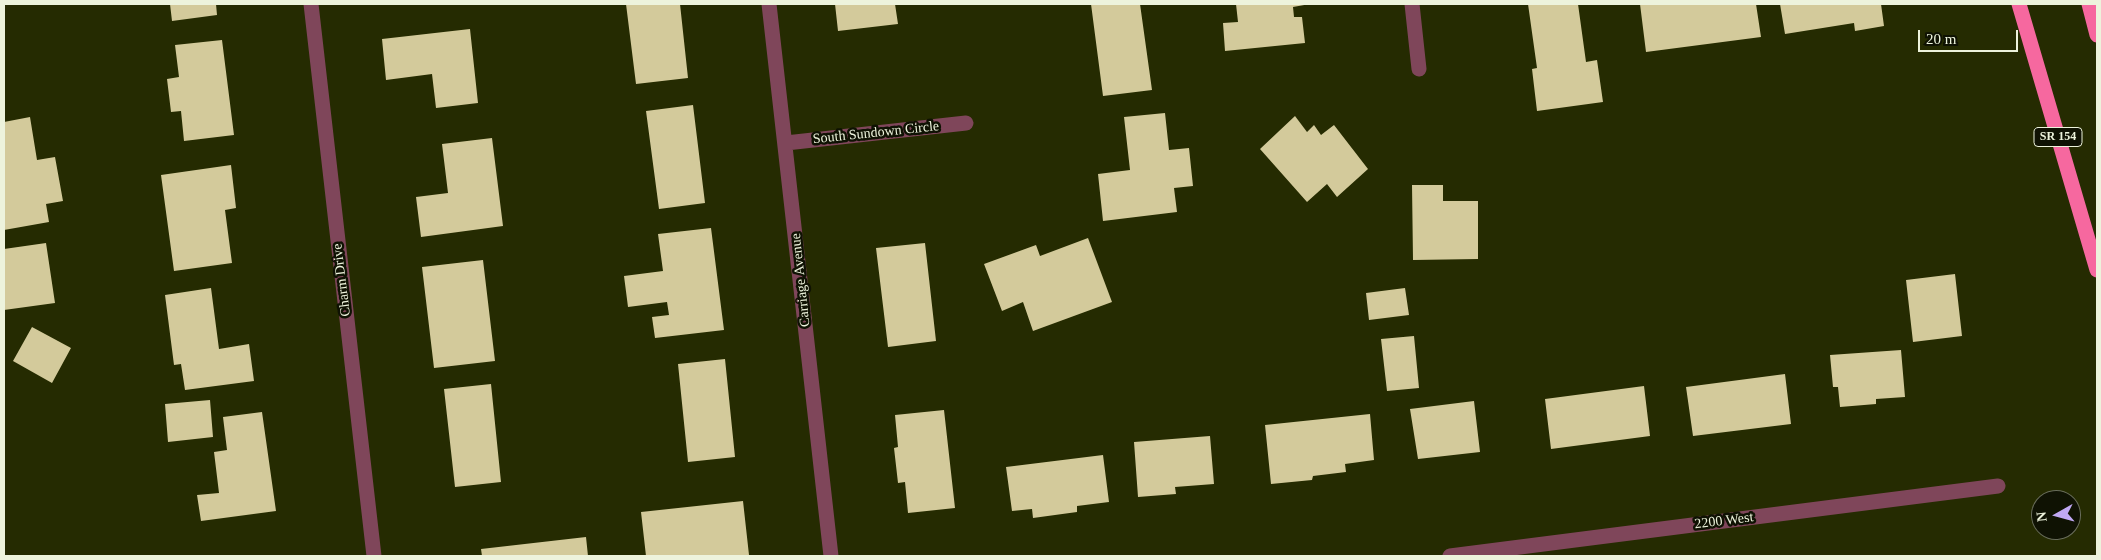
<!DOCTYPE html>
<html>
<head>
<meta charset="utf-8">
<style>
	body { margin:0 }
	#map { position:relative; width:2101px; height:560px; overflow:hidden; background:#252b01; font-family:Georgia,serif }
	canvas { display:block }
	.frame { position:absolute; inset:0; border:5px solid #edf3dc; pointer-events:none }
	.north { position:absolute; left:2031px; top:490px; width:50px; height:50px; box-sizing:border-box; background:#0f1203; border:1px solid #686c5a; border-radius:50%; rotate:263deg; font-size:14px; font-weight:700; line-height:20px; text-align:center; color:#edf3dc }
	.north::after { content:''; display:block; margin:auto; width:18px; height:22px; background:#c0a8f3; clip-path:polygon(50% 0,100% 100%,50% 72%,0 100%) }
	.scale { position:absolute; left:1918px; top:30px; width:100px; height:22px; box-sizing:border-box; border:2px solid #edf3dc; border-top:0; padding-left:6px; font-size:15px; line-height:18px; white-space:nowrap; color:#edf3dc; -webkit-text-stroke:4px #0f1203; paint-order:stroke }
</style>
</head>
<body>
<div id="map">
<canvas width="2101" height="560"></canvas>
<div class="frame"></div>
<div class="north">N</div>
<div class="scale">20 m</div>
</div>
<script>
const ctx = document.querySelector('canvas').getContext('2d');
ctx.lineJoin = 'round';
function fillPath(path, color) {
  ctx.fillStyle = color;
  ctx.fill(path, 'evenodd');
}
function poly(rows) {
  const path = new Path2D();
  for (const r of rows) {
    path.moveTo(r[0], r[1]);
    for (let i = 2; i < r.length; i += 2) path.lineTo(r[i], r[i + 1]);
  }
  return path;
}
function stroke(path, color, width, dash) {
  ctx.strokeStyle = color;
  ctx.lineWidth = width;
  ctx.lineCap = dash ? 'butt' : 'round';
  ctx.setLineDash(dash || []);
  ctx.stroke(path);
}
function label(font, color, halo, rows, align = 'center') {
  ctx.font = font + ' Georgia,serif';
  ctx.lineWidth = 5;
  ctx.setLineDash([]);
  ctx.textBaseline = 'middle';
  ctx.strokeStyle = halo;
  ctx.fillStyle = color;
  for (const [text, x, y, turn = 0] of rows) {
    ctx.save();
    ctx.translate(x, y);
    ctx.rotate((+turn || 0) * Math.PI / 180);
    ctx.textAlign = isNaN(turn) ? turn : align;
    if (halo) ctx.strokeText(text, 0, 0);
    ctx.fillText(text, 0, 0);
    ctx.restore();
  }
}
fillPath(poly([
	[170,4,216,4,217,15,172,21],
	[626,4,680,4,688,78,636,84],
	[835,4,895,4,898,24,838,31],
	[1091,4,1140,4,1152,90,1103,96],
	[1236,4,1310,4,1293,7,1294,17,1302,17,1305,43,1225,51,1223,23,1238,22],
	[1528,4,1578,4,1586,62,1597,60,1603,102,1537,111,1532,69,1537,68],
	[1640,4,1756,4,1761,37,1646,52],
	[1780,4,1881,4,1884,26,1855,31,1854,23,1785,34],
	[470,29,478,103,436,108,432,74,386,80,382,39],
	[222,40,234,135,184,141,181,111,171,112,167,79,179,77,175,45],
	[693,105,705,203,659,209,646,111],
	[1165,113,1169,150,1189,148,1193,186,1174,188,1177,212,1103,221,1098,174,1130,170,1124,117],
	[1295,116,1307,132,1314,125,1321,135,1334,125,1368,169,1337,197,1327,184,1307,202,1260,149],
	[30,117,37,160,55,157,63,201,46,204,49,222,4,230,4,122],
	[492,138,503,226,421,237,416,197,448,193,442,144],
	[231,165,236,208,225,210,232,263,174,271,161,175],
	[1412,185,1443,185,1443,201,1478,201,1478,259,1413,260],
	[711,228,724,330,655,338,652,317,669,315,667,302,628,307,624,276,663,271,658,234],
	[1088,238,1112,302,1033,331,1023,302,1002,311,984,264,1036,245,1040,256],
	[46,243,55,303,4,310,4,249],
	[925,243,936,341,888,347,876,248],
	[483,260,495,361,434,368,422,267],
	[1955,274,1962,336,1913,342,1906,280],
	[211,288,219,349,249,344,254,381,185,390,181,364,174,365,165,295],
	[1405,288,1409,315,1369,320,1366,293],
	[32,327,71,348,52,383,13,361],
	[1414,336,1419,388,1387,391,1381,339],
	[1901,350,1905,397,1876,399,1876,404,1840,407,1838,387,1833,387,1830,355],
	[725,359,735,457,688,462,678,364],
	[1785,374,1791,424,1693,436,1686,387],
	[491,384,501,482,455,487,444,389],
	[1644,386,1650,436,1551,449,1545,399],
	[210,400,213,437,168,442,165,404],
	[1474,401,1480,452,1418,459,1410,409],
	[944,410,955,508,908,513,905,482,898,483,894,448,898,447,895,415],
	[262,412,276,511,201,521,197,495,219,493,214,452,227,450,223,417],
	[1370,414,1374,460,1345,464,1346,472,1313,476,1312,480,1271,484,1265,425],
	[1210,436,1214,484,1175,487,1176,494,1138,497,1134,442],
	[1103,455,1109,502,1077,506,1077,512,1033,518,1032,509,1012,511,1006,467],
	[743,501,749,555,646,556,641,512],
	[586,537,588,556,482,556,481,549]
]), '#d3ca9b');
stroke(poly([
	[311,4,374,556],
	[769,4,831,556],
	[1412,4,1419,69],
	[786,143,966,123],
	[1450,556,1998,486]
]), '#7f465a', 15);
stroke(poly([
	[2019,4,2097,270],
	[2089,4,2097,35]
]), '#f6689f', 15);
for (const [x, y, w] of [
	[2058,137,48]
]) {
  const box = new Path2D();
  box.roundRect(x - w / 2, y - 9.5, w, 19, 4);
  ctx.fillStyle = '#0f1203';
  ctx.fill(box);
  stroke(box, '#edf3dc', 1);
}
label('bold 12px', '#edf3dc', null, [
	["SR 154",2058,137]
]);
label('14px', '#edf3dc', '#0f1203', [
	["South Sundown Circle",876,133,-6],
	["Charm Drive",342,280,-97],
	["Carriage Avenue",801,280,-96],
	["2200 West",1724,521,-7]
]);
</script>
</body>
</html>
